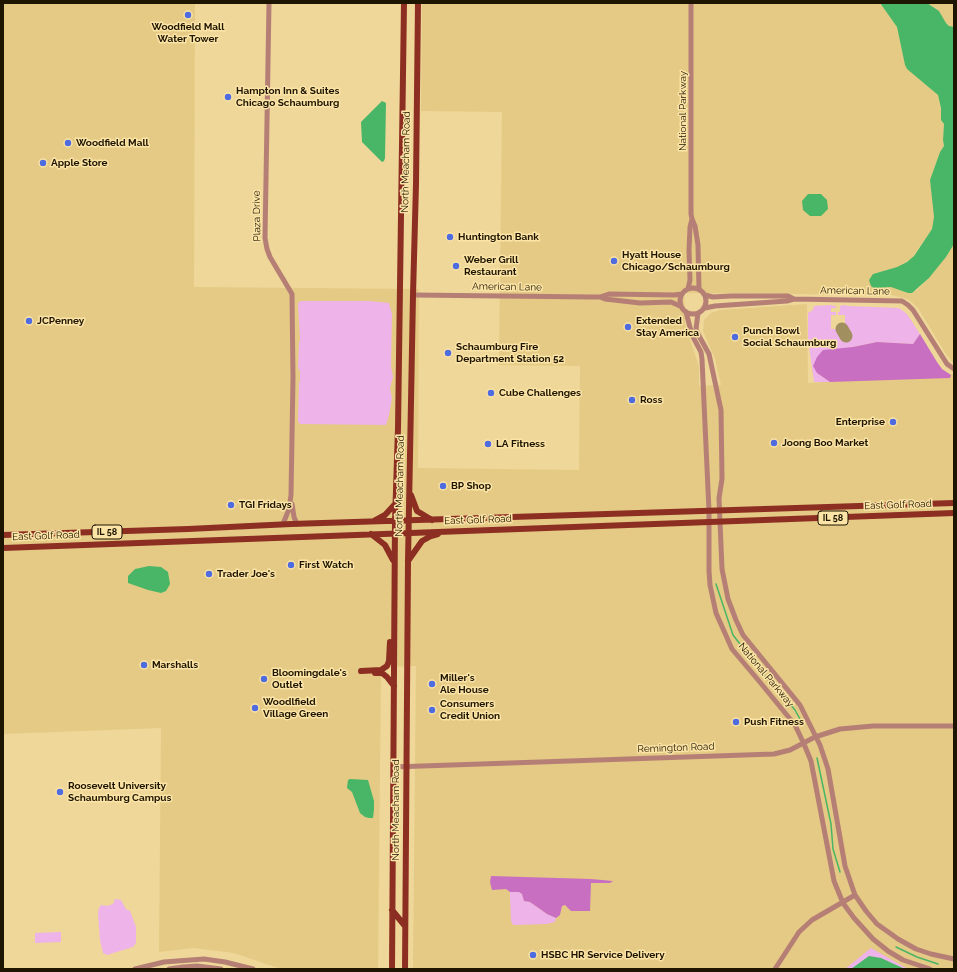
<!DOCTYPE html>
<html>
<head>
<meta charset="utf-8">
<style>
	body { margin:0 }
	#map { position:relative; width:957px; height:972px; overflow:hidden; background:#eed799; font-family:Raleway,sans-serif }
	canvas { display:block }
	.frame { position:absolute; inset:0; border:4px solid #1e1500; pointer-events:none }
</style>
</head>
<body>
<div id="map">
<canvas width="957" height="972"></canvas>
<div class="frame"></div>
</div>
<script>
const ctx = document.querySelector('canvas').getContext('2d');
ctx.lineJoin = 'round';
function fillPath(path, color) {
  ctx.fillStyle = color;
  ctx.fill(path, 'evenodd');
}
function poly(rows) {
  const path = new Path2D();
  for (const r of rows) {
    if (r.length === 3) {
      path.moveTo(r[0] + r[2], r[1]);
      path.arc(r[0], r[1], r[2], 0, 2 * Math.PI);
      continue;
    }
    path.moveTo(r[0], r[1]);
    for (let i = 2; i < r.length; i += 2) path.lineTo(r[i], r[i + 1]);
  }
  return path;
}
function stroke(path, color, width, dash) {
  ctx.strokeStyle = color;
  ctx.lineWidth = width;
  ctx.lineCap = dash ? 'butt' : 'round';
  ctx.setLineDash(dash || []);
  ctx.stroke(path);
}
function label(font, color, halo, rows, align = 'center') {
  ctx.font = font + ' Raleway,sans-serif';
  ctx.lineWidth = 3;
  ctx.setLineDash([]);
  ctx.textBaseline = 'middle';
  ctx.strokeStyle = halo;
  ctx.fillStyle = color;
  for (const [text, x, y, turn = 0] of rows) {
    ctx.save();
    ctx.translate(x, y);
    ctx.rotate((+turn || 0) * Math.PI / 180);
    ctx.textAlign = isNaN(turn) ? turn : align;
    if (halo) ctx.strokeText(text, 0, 0);
    ctx.fillText(text, 0, 0);
    ctx.restore();
  }
}
fillPath(poly([
	[3,3,195,3,194,287,419,289,418,468,579,470,580,366,499,365,502,112,421,111,422,3,880,3,897,27,905,65,907,69,938,95,941,108,941,120,944,124,943,140,944,146,940,152,930,180,934,217,932,229,911,259,897,267,875,273,871,286,878,288,891,287,916,291,929,278,946,257,954,244,954,364,946,354,918,308,908,299,891,295,684,293,685,324,699,367,699,386,721,385,715,359,703,331,704,320,711,313,720,310,807,304,808,383,954,374,954,969,413,969,416,666,381,667,381,670,378,969,281,969,234,953,194,948,159,952,161,728,3,734],
	[927,3,954,3,954,27,949,26,946,23,939,11]
]), '#e4ca84');
fillPath(poly([
	[301,301,369,301,389,303,392,314,391,366,393,377,390,388,392,398,389,415,386,425,303,424,300,424,298,421,299,383,300,381,300,371,298,368,299,343,300,340,298,303],
	[830,305,836,306,836,308,831,308,831,312,836,312,836,315,831,315,831,329,842,329,845,336,843,336,843,338,848,338,848,336,846,336,843,329,845,329,845,315,838,315,838,312,840,312,840,306,843,305,849,306,899,308,907,314,920,334,913,344,877,342,853,347,817,373,830,382,814,382,808,339,808,313,813,310,814,306],
	[514,891,519,892,522,894,524,901,530,902,547,914,556,918,555,922,547,924,516,925,513,925,511,921,510,897,510,892],
	[115,899,121,900,126,909,130,911,136,927,136,943,133,947,107,955,103,953,100,940,98,914,99,908,101,905,107,906,113,904],
	[61,932,61,942,35,943,35,933],
	[871,948,908,969,845,969]
]), '#eeb4e9');
fillPath(poly([
	[920,334,937,362,942,369,951,375,950,378,830,382,817,373,813,366,817,357,823,350,853,347,877,342,913,344],
	[491,876,591,879,613,881,610,883,591,883,590,911,571,911,565,905,562,906,560,915,556,918,547,914,530,902,524,901,522,894,519,892,510,892,506,889,492,890,490,882]
]), '#c86fc2');
fillPath(poly([
	[880,3,927,3,939,11,946,23,949,26,954,27,954,244,946,257,929,278,912,293,908,293,891,287,874,288,871,286,869,280,873,274,897,267,907,262,914,256,932,229,934,217,930,180,940,152,944,146,943,140,944,124,941,120,941,108,938,95,907,69,905,65,897,27],
	[382,101,386,103,385,158,384,161,382,162,362,142,361,122],
	[808,194,821,194,827,200,828,209,821,216,810,216,803,210,802,201],
	[149,566,161,567,168,572,170,584,166,591,161,593,148,590,128,583,128,576,135,569],
	[350,779,368,780,374,801,374,809,373,818,369,818,365,817,360,813,352,792,347,788,348,780],
	[869,956,881,958,905,969,851,969]
]), '#48b666');
stroke(poly([
	[716,584,733,635,764,675,795,710,800,719],
	[817,758,831,824,833,849,840,872],
	[896,947,917,957,938,964]
]), '#48b666', 1.5);
stroke(poly([
	[842,329,846,336]
]), '#a18f60', 13);
stroke(poly([
	[269,3,265,238,267,249,270,257,292,294,293,378,291,495,289,509,283,524],
	[691,3,691,214,692,219,695,226,698,245,699,289],
	[693,301,13],
	[688,289,690,280,689,250,690,227,692,219],
	[413,295,591,297,600,297,609,294,674,295,682,294],
	[705,295,713,297,731,296,788,296,794,299],
	[600,297,605,299,640,303,671,302,680,306],
	[705,308,715,306,787,301,794,299,902,301,908,305,913,310,947,364,954,369],
	[686,312,692,335,701,352,702,359,709,511,709,571,710,585,716,613,732,649,759,681,795,725,804,744,811,761,834,881,843,903,854,918,873,939,888,951,903,960,930,969],
	[698,313,696,329,698,334,709,354,721,410,722,479,719,498,722,569,728,599,736,620,743,635,800,705,820,745,828,769,845,866,855,895,866,911,877,924,898,939,916,949,931,954,954,959],
	[292,504,294,517,297,524],
	[393,767,774,754,790,750,815,737,840,729,873,726,954,726],
	[135,969,164,962,204,959,225,962,253,969],
	[169,969,183,967,197,966,221,969],
	[775,969,799,932,812,920,855,895]
]), '#b67f76', 5);
stroke(poly([
	[411,495,417,511,432,520],
	[374,521,385,515,396,503],
	[371,534,385,545,393,560],
	[3,535,188,529,291,524,954,503],
	[3,548,954,513],
	[408,561,422,541,431,536,438,534],
	[361,671,381,670,387,666,389,661,390,642],
	[375,673,382,673,387,677,394,686],
	[392,910,405,926],
	[392,969,395,521,398,428,404,3],
	[405,969,408,561,413,295,416,184,418,3]
]), '#8d2e23', 6);
for (const [x, y, r, color] of [
	[188,15,4,"#4f6be0"],
	[228,97,4,"#4f6be0"],
	[68,143,4,"#4f6be0"],
	[43,163,4,"#4f6be0"],
	[450,237,4,"#4f6be0"],
	[614,261,4,"#4f6be0"],
	[456,266,4,"#4f6be0"],
	[29,321,4,"#4f6be0"],
	[628,327,4,"#4f6be0"],
	[735,337,4,"#4f6be0"],
	[448,353,4,"#4f6be0"],
	[491,393,4,"#4f6be0"],
	[632,400,4,"#4f6be0"],
	[893,422,4,"#4f6be0"],
	[774,443,4,"#4f6be0"],
	[488,444,4,"#4f6be0"],
	[443,486,4,"#4f6be0"],
	[231,505,4,"#4f6be0"],
	[291,565,4,"#4f6be0"],
	[209,574,4,"#4f6be0"],
	[144,665,4,"#4f6be0"],
	[264,679,4,"#4f6be0"],
	[432,684,4,"#4f6be0"],
	[255,708,4,"#4f6be0"],
	[432,710,4,"#4f6be0"],
	[736,722,4,"#4f6be0"],
	[60,792,4,"#4f6be0"],
	[533,955,4,"#4f6be0"]
]) {
  const dot = new Path2D();
  dot.arc(x, y, r, 0, 2 * Math.PI);
  ctx.fillStyle = color;
  ctx.fill(dot);
  stroke(dot, '#fce4a6', 1.5);
}
for (const [x, y, w] of [
	[833,518,30],
	[107,532,30]
]) {
  const box = new Path2D();
  box.roundRect(x - w / 2, y - 7, w, 14, 3);
  ctx.fillStyle = '#fce4a6';
  ctx.fill(box);
  stroke(box, '#1e1500', 1);
}
label('bold 9px', '#1e1500', null, [
	["IL 58",833,518],
	["IL 58",107,532]
]);
label('bold 10px', '#1e1500', '#fce4a6', [
	["Woodfield Mall",188,27,"center"],
	["Water Tower",188,39,"center"],
	["Hampton Inn & Suites",236,91],
	["Chicago Schaumburg",236,103],
	["Woodfield Mall",76,143],
	["Apple Store",51,163],
	["Huntington Bank",458,237],
	["Hyatt House",622,255],
	["Chicago/Schaumburg",622,267],
	["Weber Grill",464,260],
	["Restaurant",464,272],
	["JCPenney",37,321],
	["Extended",636,321],
	["Stay America",636,333],
	["Punch Bowl",743,331],
	["Social Schaumburg",743,343],
	["Schaumburg Fire",456,347],
	["Department Station 52",456,359],
	["Cube Challenges",499,393],
	["Ross",640,400],
	["Enterprise",885,422,"right"],
	["Joong Boo Market",782,443],
	["LA Fitness",496,444],
	["BP Shop",451,486],
	["TGI Fridays",239,505],
	["First Watch",299,565],
	["Trader Joe's",217,574],
	["Marshalls",152,665],
	["Bloomingdale's",272,673],
	["Outlet",272,685],
	["Miller's",440,678],
	["Ale House",440,690],
	["Woodlfield",263,702],
	["Village Green",263,714],
	["Consumers",440,704],
	["Credit Union",440,716],
	["Push Fitness",744,722],
	["Roosevelt University",68,786],
	["Schaumburg Campus",68,798],
	["HSBC HR Service Delivery",541,955]
], 'left');
label('10px', '#1e1500', '#fce4a6', [
	["National Parkway",683,111,-90],
	["North Meacham Road",406,162,-89],
	["Plaza Drive",257,216,-91],
	["American Lane",507,287,1],
	["American Lane",855,291,1],
	["North Meacham Road",400,486,-89],
	["East Golf Road",898,505,-2],
	["East Golf Road",478,520,-2],
	["East Golf Road",46,536,-2],
	["National Parkway",766,675,50],
	["Remington Road",676,748,-2],
	["North Meacham Road",396,810,-90]
]);
</script>
</body>
</html>
